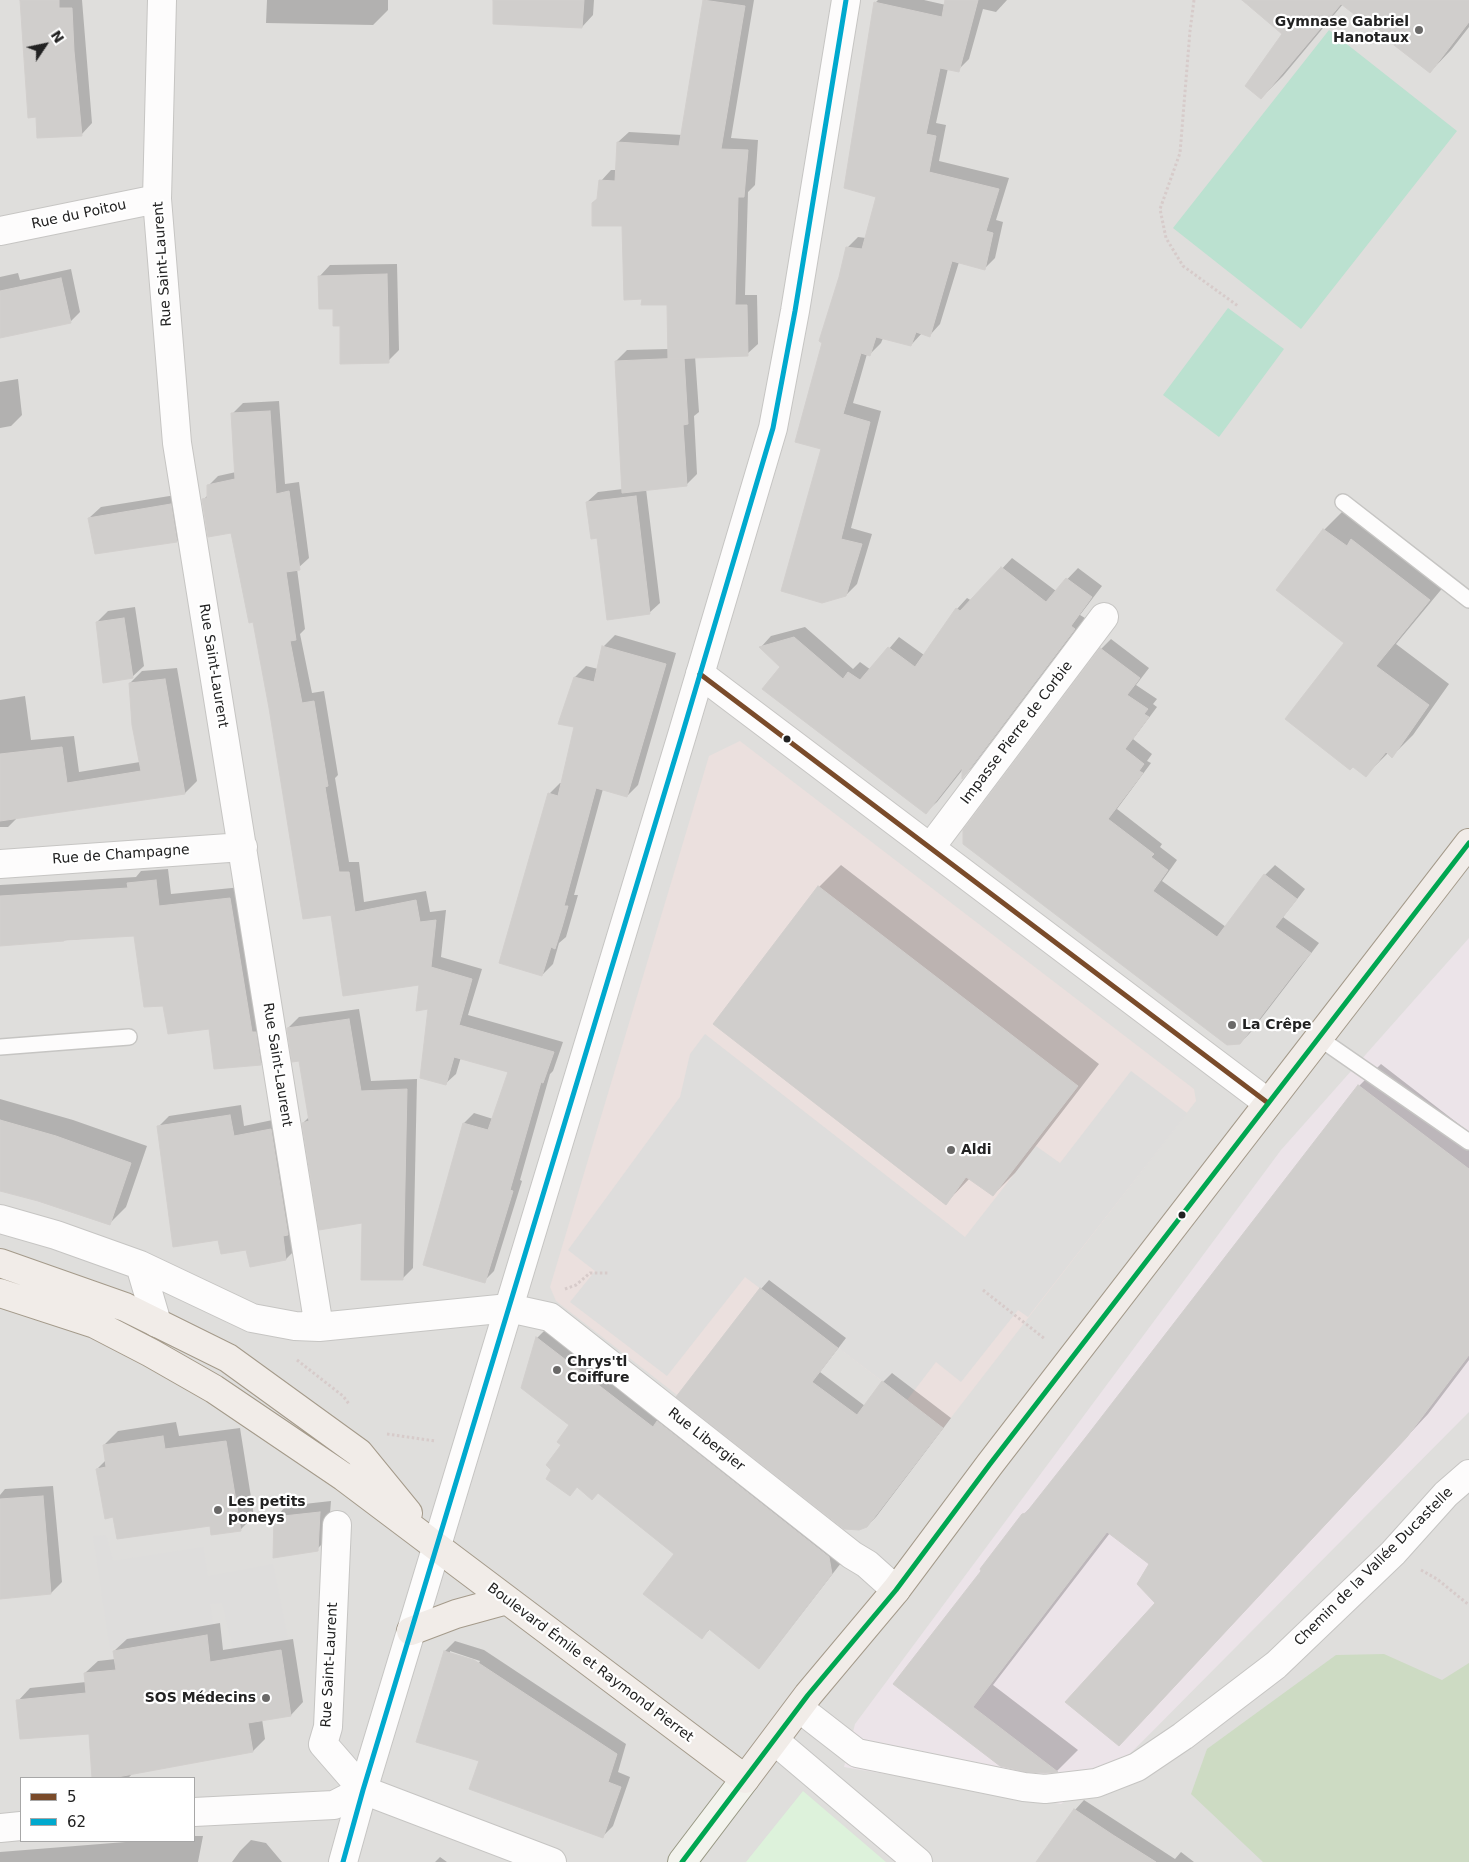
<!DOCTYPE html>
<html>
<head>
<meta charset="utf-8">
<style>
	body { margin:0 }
	#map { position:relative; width:1469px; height:1862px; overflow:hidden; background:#f0eeeb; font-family:"DejaVu Sans",sans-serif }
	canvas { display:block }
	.legend { position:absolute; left:20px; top:1777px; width:175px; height:65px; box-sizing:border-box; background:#fff; border:1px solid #a7a7a7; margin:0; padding:6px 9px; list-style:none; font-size:15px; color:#222 }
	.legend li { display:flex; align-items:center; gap:10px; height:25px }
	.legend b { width:25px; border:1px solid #a7a7a7 }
	.north { position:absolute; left:20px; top:20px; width:50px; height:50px; -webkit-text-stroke:4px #fff; paint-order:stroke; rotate:56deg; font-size:14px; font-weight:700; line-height:20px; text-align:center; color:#222 }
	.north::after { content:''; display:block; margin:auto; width:18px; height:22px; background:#222; clip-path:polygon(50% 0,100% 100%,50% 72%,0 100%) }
</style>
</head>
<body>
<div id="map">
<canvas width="1469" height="1862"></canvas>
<ul class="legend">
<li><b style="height:6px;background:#7a4b2a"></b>5</li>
<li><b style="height:6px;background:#00a9ce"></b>62</li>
</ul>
<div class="north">N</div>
</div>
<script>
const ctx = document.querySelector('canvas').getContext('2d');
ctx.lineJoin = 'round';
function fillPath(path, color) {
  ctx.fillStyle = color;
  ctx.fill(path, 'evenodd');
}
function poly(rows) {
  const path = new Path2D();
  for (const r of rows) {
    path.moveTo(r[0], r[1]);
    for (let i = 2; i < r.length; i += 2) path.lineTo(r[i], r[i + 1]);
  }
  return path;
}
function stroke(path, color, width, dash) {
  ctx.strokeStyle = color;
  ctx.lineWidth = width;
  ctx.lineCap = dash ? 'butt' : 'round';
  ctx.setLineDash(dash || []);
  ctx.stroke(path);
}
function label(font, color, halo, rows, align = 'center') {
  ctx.font = font + ' "DejaVu Sans",sans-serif';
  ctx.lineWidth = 4.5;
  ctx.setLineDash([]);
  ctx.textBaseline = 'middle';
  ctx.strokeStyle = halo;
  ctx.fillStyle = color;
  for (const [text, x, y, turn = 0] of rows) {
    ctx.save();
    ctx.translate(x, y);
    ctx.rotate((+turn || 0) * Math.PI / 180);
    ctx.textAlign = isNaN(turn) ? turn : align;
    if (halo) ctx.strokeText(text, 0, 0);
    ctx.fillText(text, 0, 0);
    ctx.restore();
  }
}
fillPath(poly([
	[0,0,1469,0,1469,1862,0,1862],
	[21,1778,194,1778,194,1841,21,1841]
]), '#dfdedc');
fillPath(poly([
	[740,741,1194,1089,1196,1101,943,1428,760,1288,677,1395,556,1301,550,1287,709,756]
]), '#ebe0de');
fillPath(poly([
	[1469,938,1469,1412,1119,1765,1061,1804,844,1767,855,1724,1281,1150]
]), '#ece4e9');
fillPath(poly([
	[1384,1654,1442,1680,1469,1663,1469,1862,1263,1862,1191,1794,1207,1749,1336,1655]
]), '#cddbc3');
fillPath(poly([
	[803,1791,886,1862,746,1862]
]), '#ddf2db');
fillPath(poly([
	[1329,30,1457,131,1301,329,1173,228],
	[1228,308,1284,349,1219,437,1163,395]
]), '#bbe1d0');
fillPath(poly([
	[705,1034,965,1237,1036,1146,1060,1163,1131,1071,1187,1113,1028,1317,1018,1310,961,1382,936,1362,907,1400,745,1277,667,1376,570,1302,595,1271,568,1250,680,1097,690,1054],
	[106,1535,113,1561,203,1547,208,1576,273,1564,288,1639,234,1652,222,1603,210,1604,214,1629,110,1649,93,1536]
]), '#dedddc');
fillPath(poly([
	[21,0,82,0,92,123,81,135,37,116],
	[267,0,388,0,388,10,373,25,266,23],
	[519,0,594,0,593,15,582,27],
	[704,0,754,0,731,138,758,140,755,185,748,192,745,295,757,295,758,344,747,354,695,356,699,412,694,416,697,474,686,485,646,489,660,603,649,613,598,537,587,502,598,492,623,489,616,361,627,350,669,349,668,304,643,298,624,225,593,203,598,198,601,181,611,170,617,170,618,142,629,132,682,135],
	[878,0,924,0,946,5,946,0,1007,0,996,12,983,9,969,59,958,70,948,68,936,123,946,125,939,161,1009,178,996,220,1003,222,995,258,984,269,959,262,940,324,930,335,922,333,911,345,883,338,881,343,870,354,867,354,853,403,881,411,851,528,872,534,857,584,846,595,823,448,840,277,847,248,858,237,866,238,878,196,875,3],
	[1244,0,1469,0,1469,27,1451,50,1430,72,1343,4,1283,76,1261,98,1284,33],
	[397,264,399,350,388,361,341,325,319,277,330,265],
	[71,269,80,312,70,322,0,336,0,277,18,273,20,280],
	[18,379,22,415,11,426,0,428,0,382],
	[279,401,285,484,299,482,309,558,297,569,305,629,300,634,312,693,324,691,338,775,335,778,349,862,359,862,364,902,426,891,430,912,446,910,441,957,482,969,468,1015,563,1042,553,1071,550,1074,520,1180,522,1181,494,1271,484,1281,424,1264,464,1123,474,1113,493,1119,509,1072,461,1057,456,1074,445,1084,429,1008,420,984,333,916,282,772,254,621,232,531,203,500,208,495,208,486,218,476,236,472,233,413,243,403],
	[182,494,188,530,177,541,89,518,101,507],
	[1345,509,1450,579,1396,644,1449,684,1413,735,1392,756,1388,753,1366,775,1346,642,1278,590,1324,530],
	[1012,558,1056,591,1078,568,1102,586,1080,615,1085,618,973,766,964,776,964,768,937,802,926,812,761,647,771,636,805,627,853,669,860,662,871,670,899,637,924,655,957,609,967,598,972,601],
	[135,607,144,666,132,677,97,622,108,611],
	[615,635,676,653,638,785,627,796,603,789,574,895,578,895,566,937,559,943,553,964,542,975,549,794,560,783,562,783,575,726,575,677,586,666,598,669,604,646],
	[1111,639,1149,668,1136,685,1157,699,1153,704,1157,707,1133,739,1152,754,1147,761,1151,763,1117,809,1162,844,1160,847,1177,860,1162,881,1226,927,1265,875,1275,865,1305,889,1283,917,1319,943,1250,1033,1240,1043,964,831,1101,649],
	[177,668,197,781,185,793,17,818,8,827,0,827,0,700,25,696,31,740,74,736,79,772,140,762,130,683,142,671],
	[841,865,1099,1064,1015,1173,993,1195,970,1178,945,1204,714,1024,819,887],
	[168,869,171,894,242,887,272,1052,260,1064,210,1027,164,1005,135,935,0,945,0,885,136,877,141,871],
	[359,1009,371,1081,417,1079,413,1268,402,1279,363,1222,303,1123,309,1117,300,1060,288,1028,299,1017],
	[1381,1064,1469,1132,1469,1360,1428,1414,1141,1722,1157,1603,1151,1564,1110,1533,993,1685,1078,1750,1057,1771,1045,1772,894,1684,983,1571,1023,1515,1037,1501,1087,1437,1359,1086],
	[0,1099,73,1120,147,1146,126,1207,109,1224,38,1200,0,1189],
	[241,1105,244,1126,282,1118,297,1248,286,1259,219,1238,158,1127,169,1116],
	[769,1280,846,1338,820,1372,865,1406,883,1382,892,1373,951,1418,876,1517,867,1526,761,1289],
	[547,1328,841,1563,768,1657,758,1667,710,1629,702,1637,676,1554,562,1445,571,1425,523,1388,537,1338],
	[176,1422,179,1436,240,1428,254,1516,240,1530,211,1524,114,1516,97,1469,106,1460,104,1445,118,1431],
	[53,1486,62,1582,51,1593,0,1597,0,1495,5,1489],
	[331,1501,328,1538,317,1549,275,1518,286,1506],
	[220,1623,223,1650,293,1639,303,1702,291,1715,262,1719,265,1739,253,1751,133,1773,128,1778,94,1778,90,1732,18,1701,30,1688,86,1682,85,1673,98,1661,116,1659,114,1651,127,1639],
	[455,1641,484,1650,626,1744,618,1772,630,1777,613,1826,603,1836,481,1760,445,1651],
	[450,1651,480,1661,479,1663,450,1654],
	[1084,1800,1175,1859,1181,1852,1194,1862,1057,1862,1075,1810],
	[194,1836,203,1836,198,1862,0,1862,0,1852,138,1841,194,1841],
	[251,1840,266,1843,282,1862,232,1862,240,1851],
	[440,1857,447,1862,435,1862]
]), '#0003');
const building = poly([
	[20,0,59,0,59,8,72,8,74,51,82,136,37,138,36,117,28,118,20,0],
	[493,0,584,0,582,28,493,24,493,0],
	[703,0,745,6,721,149,748,150,744,197,738,197,735,305,747,305,748,356,668,359,667,305,641,305,642,299,624,300,622,226,592,226,592,203,597,199,599,180,615,181,617,142,679,146,703,0],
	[945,0,978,0,959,72,940,68,926,134,936,136,929,172,999,189,986,231,993,233,985,270,952,261,930,337,916,332,911,346,876,337,870,356,861,353,843,414,870,422,841,539,862,544,846,596,822,603,781,591,821,449,795,442,822,343,819,341,839,277,846,247,862,249,876,197,844,188,874,2,942,17,945,0],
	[1242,0,1469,0,1469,22,1430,73,1341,4,1261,99,1245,86,1282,34,1242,0],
	[387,274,389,363,340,364,340,326,333,326,333,309,319,309,318,276,387,274],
	[61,278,71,323,0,338,0,291,61,278],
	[684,358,688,424,683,425,687,486,622,493,615,361,684,358],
	[270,411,276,494,289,491,300,570,286,572,296,640,290,641,302,703,314,701,328,786,325,787,339,872,349,872,355,912,416,900,420,922,436,920,431,967,472,979,459,1025,554,1052,543,1083,541,1082,510,1190,513,1191,485,1283,423,1265,463,1123,488,1130,508,1072,454,1057,446,1085,420,1078,428,1009,416,1011,419,985,343,996,331,915,333,915,303,919,269,708,253,622,249,623,231,533,208,537,202,499,207,498,207,485,235,479,231,413,270,411],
	[636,496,650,614,607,620,597,538,591,539,586,502,636,496],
	[171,504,177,542,95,554,88,518,171,504],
	[1323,529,1347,546,1351,539,1430,600,1376,666,1429,705,1392,758,1386,752,1366,777,1353,767,1350,770,1285,719,1344,643,1276,590,1323,529],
	[1001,567,1046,602,1066,578,1092,597,1071,626,1075,629,962,779,962,768,926,814,762,689,780,667,759,647,794,637,843,679,848,672,860,680,888,647,915,667,956,608,960,611,1001,567],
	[124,618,133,678,103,683,96,622,124,618],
	[602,646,666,664,627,797,596,788,564,906,568,906,562,927,555,949,551,947,542,976,499,963,548,793,558,796,574,727,558,724,574,677,594,682,602,646],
	[1100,648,1140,678,1127,695,1148,709,1144,714,1149,717,1125,749,1144,764,1139,771,1143,773,1108,819,1154,854,1151,857,1168,870,1153,891,1217,937,1264,874,1297,899,1275,927,1311,953,1299,967,1240,1044,1227,1045,963,844,963,830,1100,648],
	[165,679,185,794,0,821,0,754,62,747,67,783,141,771,132,725,129,683,165,679],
	[156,880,159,906,230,898,252,1032,256,1032,261,1065,214,1069,209,1029,168,1034,163,1006,144,1007,134,936,64,940,64,941,0,946,0,896,128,888,127,883,156,880],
	[818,886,1078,1086,993,1196,966,1177,946,1205,713,1024,818,886],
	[349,1019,361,1091,407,1089,403,1280,361,1280,362,1223,319,1230,302,1123,309,1121,299,1061,292,1062,287,1028,349,1019],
	[1358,1085,1469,1169,1469,1355,1407,1437,1119,1746,1065,1702,1155,1603,1137,1584,1149,1564,1107,1532,973,1707,1058,1772,1045,1773,1026,1772,1000,1766,893,1684,981,1571,980,1569,1022,1514,1026,1513,1086,1437,1358,1085],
	[230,1115,234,1136,271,1129,288,1235,283,1236,286,1260,250,1267,246,1250,221,1254,218,1240,173,1247,157,1126,230,1115],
	[0,1120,56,1136,131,1163,110,1225,38,1201,0,1191,0,1120],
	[760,1288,838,1348,812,1382,857,1415,882,1381,943,1428,867,1527,859,1530,844,1529,676,1397,760,1288],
	[536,1337,653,1427,657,1421,829,1557,832,1574,759,1669,709,1629,702,1639,643,1594,674,1554,598,1493,592,1500,577,1487,570,1496,546,1479,551,1470,546,1465,561,1445,557,1442,569,1425,521,1388,536,1337],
	[163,1436,165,1449,226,1441,241,1531,211,1535,210,1526,117,1539,113,1517,105,1519,96,1469,106,1467,103,1445,163,1436],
	[43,1496,51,1594,0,1599,0,1499,43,1496],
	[320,1512,318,1551,273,1558,274,1517,320,1512],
	[207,1635,210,1662,281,1650,291,1716,248,1723,253,1752,112,1778,92,1778,89,1734,20,1739,16,1700,86,1693,84,1673,116,1670,113,1651,207,1635],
	[444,1651,474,1660,617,1754,608,1782,621,1787,603,1838,469,1789,479,1761,416,1742,444,1651],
	[1074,1809,1113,1835,1156,1862,1036,1862,1074,1809]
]);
fillPath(building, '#d0cecc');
stroke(building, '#d2cfcd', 1);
const service = poly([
	[1343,502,1469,600],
	[1319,1038,1469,1142],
	[0,1047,129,1037]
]);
const minor = poly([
	[162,0,157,199,177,443,319,1327],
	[0,231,157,199],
	[700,674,1268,1103],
	[930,848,1104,617],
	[0,864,243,847],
	[0,1219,56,1235,140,1265,252,1318,295,1326,319,1327,509,1308,550,1317,852,1555,867,1564,896,1590],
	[140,1265,157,1323],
	[337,1525,328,1727,323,1744,363,1790,552,1862],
	[799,1708,857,1753,1024,1787,1045,1789,1096,1783,1137,1767,1183,1736,1276,1665,1393,1553,1446,1494,1469,1474],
	[775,1741,918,1862],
	[194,1812,334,1805,363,1790],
	[0,1828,21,1826]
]);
const tertiary = poly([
	[343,1862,363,1790,682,735,773,428,795,311,846,0]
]);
const secondary = poly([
	[682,1862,745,1779]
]);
const primary = poly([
	[0,1263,125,1307,228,1358,359,1453,408,1513],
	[0,1293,95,1324,151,1353,214,1389,344,1477,745,1779,808,1695,896,1590,990,1464,1469,843],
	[411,1631,456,1614,507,1600]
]);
stroke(service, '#c6c5c3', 18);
stroke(minor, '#c6c5c3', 30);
stroke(tertiary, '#c6c5c3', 30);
stroke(secondary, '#989884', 30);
stroke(primary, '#a49a8a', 30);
stroke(poly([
	[1194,0,1190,31,1180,153,1160,209,1166,238,1183,266,1238,306],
	[565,1289,576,1285,590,1273,608,1273],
	[983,1290,1045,1339],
	[297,1360,343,1396,349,1404],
	[387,1434,435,1441],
	[1421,1570,1437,1579,1469,1605]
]), '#d7cbca', 3, [2.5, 2.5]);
stroke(service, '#fdfcfc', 15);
stroke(minor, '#fdfcfc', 28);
stroke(tertiary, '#fdfcfc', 28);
stroke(secondary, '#f3f3ed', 28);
stroke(primary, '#f1ece8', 28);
stroke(poly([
	[700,674,1268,1103]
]), '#7a4b2a', 5);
stroke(poly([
	[343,1862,363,1790,682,735,773,428,795,311,846,0]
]), '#00a9ce', 5);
stroke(poly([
	[682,1862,808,1695,896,1590,990,1464,1469,843]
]), '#00a651', 5);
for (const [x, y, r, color] of [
	[1419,30,5,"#6a6968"],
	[787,739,4.5,"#222"],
	[1232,1025,5,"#6a6968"],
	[951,1150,5,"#6a6968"],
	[1182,1215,4.5,"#222"],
	[557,1370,5,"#6a6968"],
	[218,1510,5,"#6a6968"],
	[266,1698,5,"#6a6968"]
]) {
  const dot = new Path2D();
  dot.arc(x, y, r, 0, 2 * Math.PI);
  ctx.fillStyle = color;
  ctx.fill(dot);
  stroke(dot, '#fff', 2);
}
label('bold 14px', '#222', '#fff', [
	["Gymnase Gabriel",1409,22,"right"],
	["Hanotaux",1409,38,"right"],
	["La Crêpe",1242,1025],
	["Aldi",961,1150],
	["Chrys'tl",567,1362],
	["Coiffure",567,1378],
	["Les petits",228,1502],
	["poneys",228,1518],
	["SOS Médecins",256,1698,"right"]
], 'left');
label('14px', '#222', '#fff', [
	["Rue du Poitou",79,215,-12],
	["Rue Saint-Laurent",163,264,-94],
	["Rue Saint-Laurent",213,666,81],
	["Impasse Pierre de Corbie",1017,733,-53],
	["Rue de Champagne",121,855,-4],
	["Rue Saint-Laurent",277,1065,81],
	["Rue Libergier",706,1440,38],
	["Chemin de la Vallée Ducastelle",1374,1567,-45],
	["Boulevard Émile et Raymond Pierret",590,1663,37],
	["Rue Saint-Laurent",330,1665,-87]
]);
</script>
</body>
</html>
